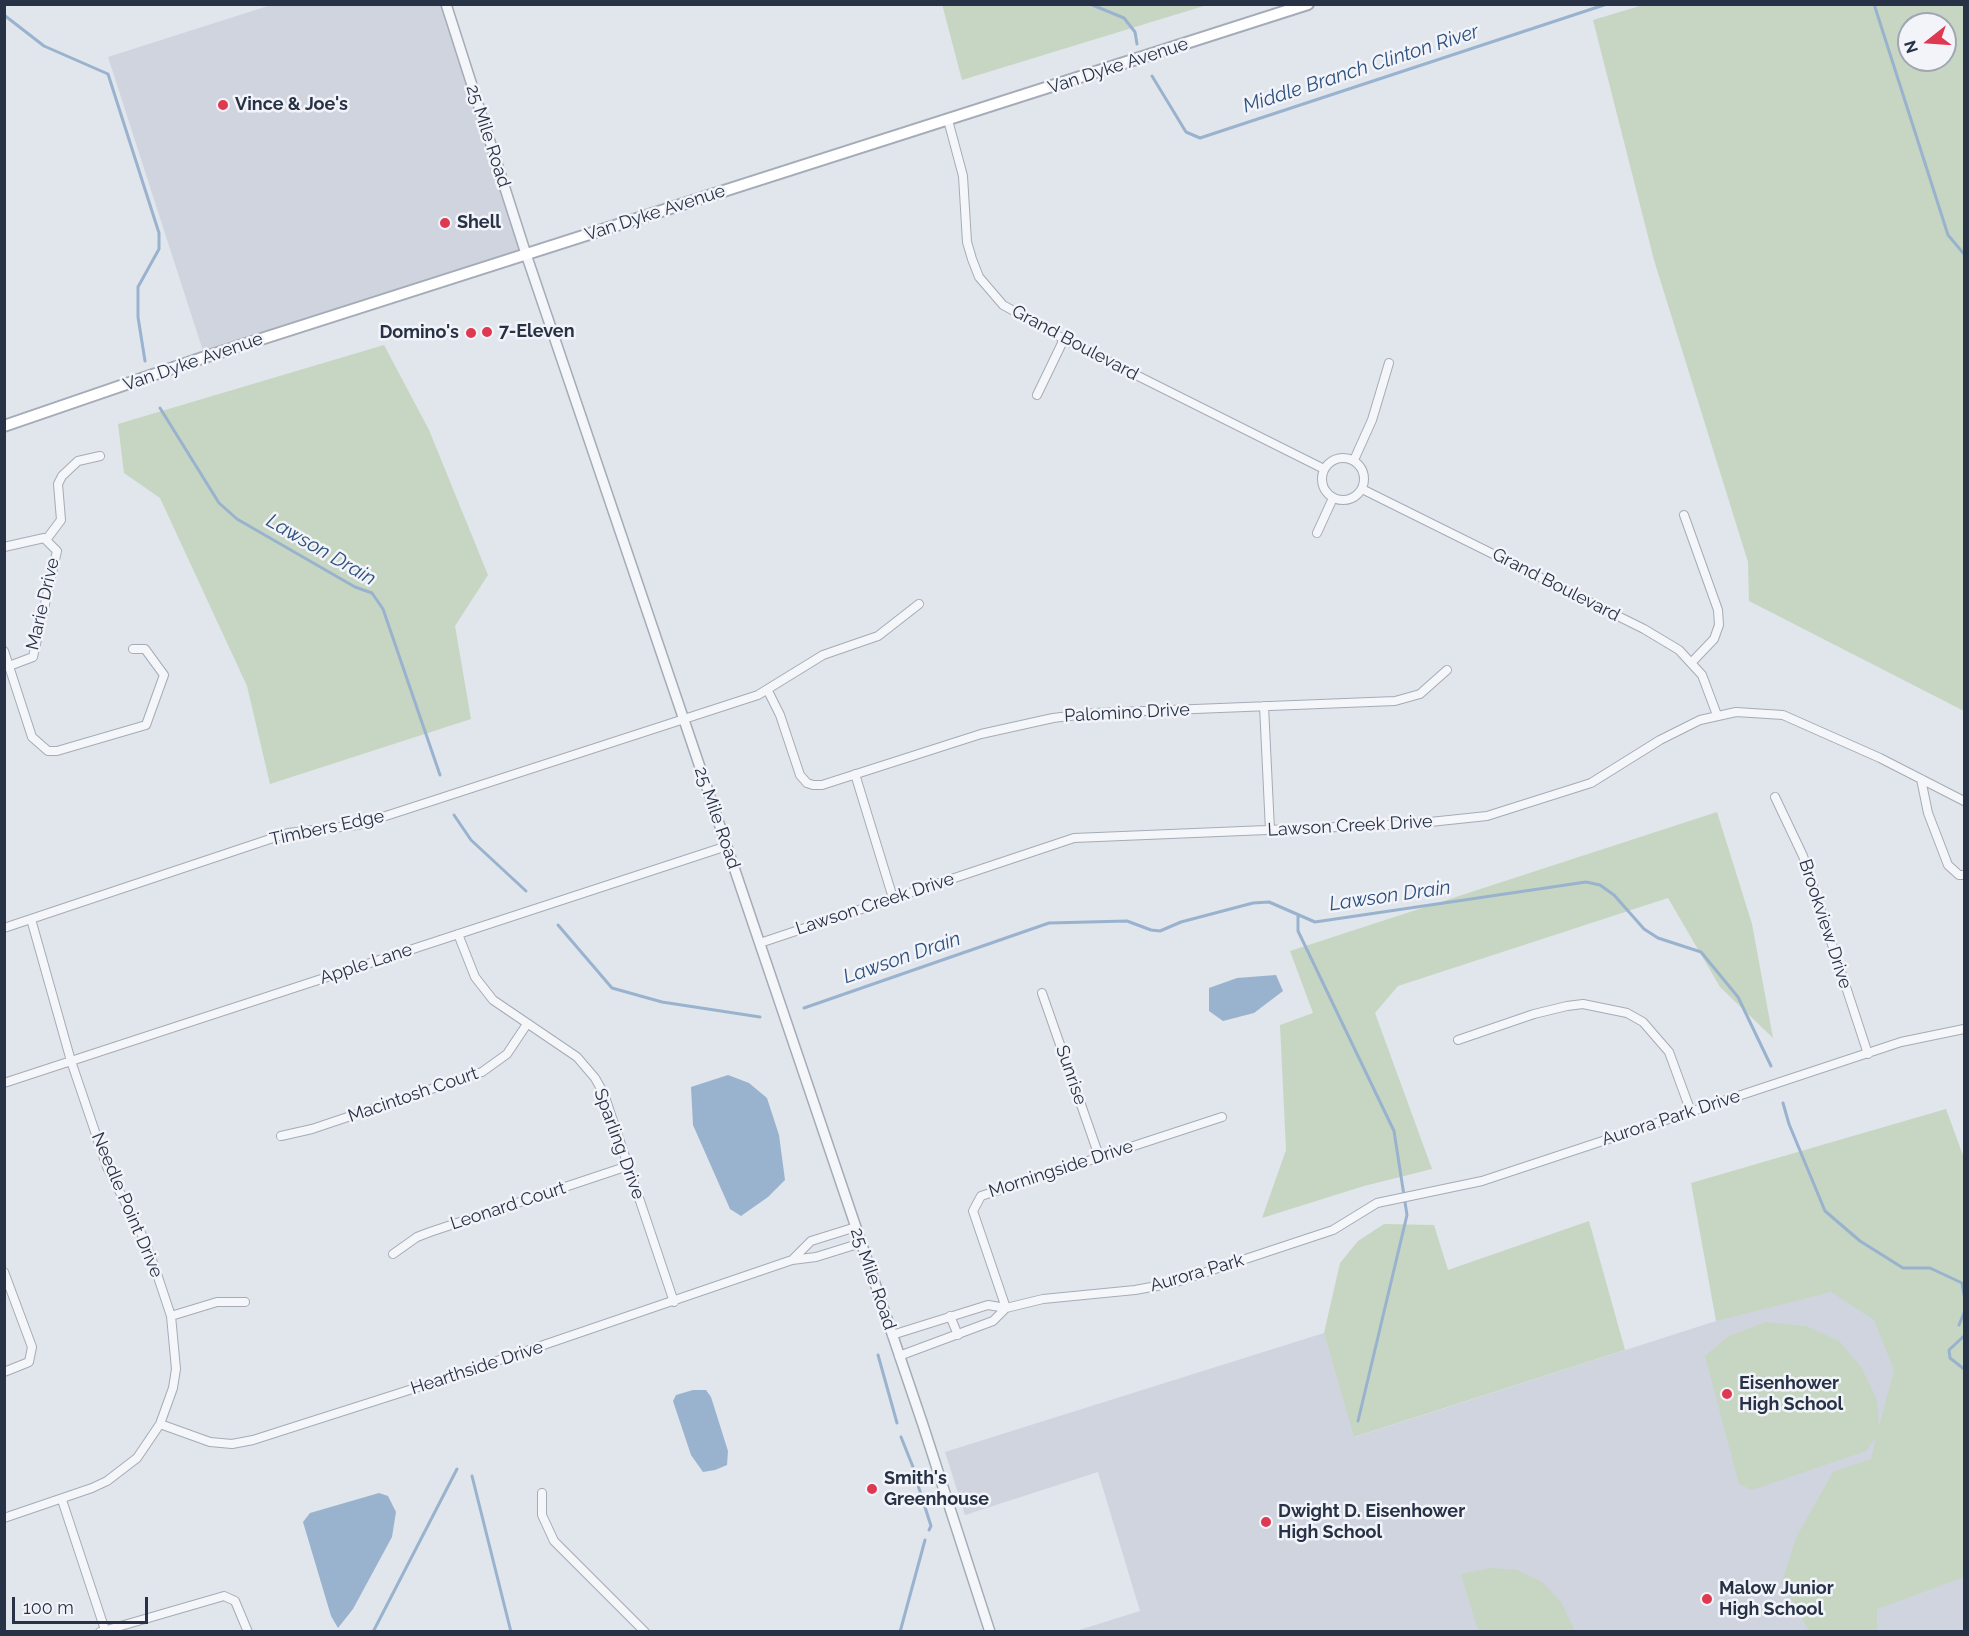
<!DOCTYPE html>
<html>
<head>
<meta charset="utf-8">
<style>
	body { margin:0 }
	#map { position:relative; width:1969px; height:1636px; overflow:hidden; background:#e1e5ec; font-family:Raleway,sans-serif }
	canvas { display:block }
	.frame { position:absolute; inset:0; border:6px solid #273246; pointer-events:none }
	.north { position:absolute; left:1897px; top:12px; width:60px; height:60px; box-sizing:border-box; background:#f2f4f9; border:2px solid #a1a6b1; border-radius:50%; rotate:253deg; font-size:16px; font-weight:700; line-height:24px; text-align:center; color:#273246 }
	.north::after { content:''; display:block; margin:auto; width:21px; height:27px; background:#de3951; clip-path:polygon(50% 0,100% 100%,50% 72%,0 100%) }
	.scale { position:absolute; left:12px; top:1597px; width:136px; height:27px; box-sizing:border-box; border:3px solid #273246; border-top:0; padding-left:8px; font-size:18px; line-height:21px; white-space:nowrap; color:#273246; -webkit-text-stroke:4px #f2f4f9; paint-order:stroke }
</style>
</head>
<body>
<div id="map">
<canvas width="1969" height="1636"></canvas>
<div class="frame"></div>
<div class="north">N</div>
<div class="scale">100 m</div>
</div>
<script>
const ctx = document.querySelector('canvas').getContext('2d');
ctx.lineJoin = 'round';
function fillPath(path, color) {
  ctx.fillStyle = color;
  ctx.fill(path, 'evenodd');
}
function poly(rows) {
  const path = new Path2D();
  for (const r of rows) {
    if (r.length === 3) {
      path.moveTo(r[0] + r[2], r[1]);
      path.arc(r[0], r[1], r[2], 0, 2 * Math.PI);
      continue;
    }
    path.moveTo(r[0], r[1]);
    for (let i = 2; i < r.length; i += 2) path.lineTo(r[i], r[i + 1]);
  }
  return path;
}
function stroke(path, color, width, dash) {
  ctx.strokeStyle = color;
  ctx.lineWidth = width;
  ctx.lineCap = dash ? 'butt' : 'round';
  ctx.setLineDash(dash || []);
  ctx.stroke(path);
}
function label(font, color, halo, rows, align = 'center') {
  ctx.font = font + ' Raleway,sans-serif';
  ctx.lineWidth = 5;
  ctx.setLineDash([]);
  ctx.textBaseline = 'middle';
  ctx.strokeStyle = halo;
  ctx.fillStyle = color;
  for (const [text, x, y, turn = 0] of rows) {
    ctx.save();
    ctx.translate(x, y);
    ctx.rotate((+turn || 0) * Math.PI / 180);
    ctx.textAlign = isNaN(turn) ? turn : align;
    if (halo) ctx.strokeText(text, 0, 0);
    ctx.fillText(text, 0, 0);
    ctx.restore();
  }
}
fillPath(poly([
	[271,5,446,5,526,254,205,357,108,57],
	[1964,1238,1964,1631,1076,1631,1140,1611,1098,1472,965,1515,945,1452,1324,1333,1355,1437,1716,1321]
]), '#cfd4de');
fillPath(poly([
	[942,4,1206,4,1207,5,962,80],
	[1643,5,1964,5,1964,711,1749,601,1748,562,1654,260,1593,20],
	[1909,24,1945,24,1945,60,1909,60],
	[384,345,429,430,488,575,455,626,471,719,270,784,247,686,160,498,124,473,118,424],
	[1717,812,1752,924,1773,1038,1720,987,1668,898,1398,986,1375,1013,1432,1169,1364,1186,1262,1218,1286,1150,1280,1025,1313,1013,1290,951],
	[1946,1109,1964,1158,1964,1577,1877,1609,1877,1631,1809,1631,1782,1582,1796,1538,1833,1472,1871,1459,1876,1437,1866,1451,1752,1490,1739,1484,1705,1356,1729,1336,1766,1322,1806,1326,1839,1341,1861,1367,1877,1400,1879,1427,1894,1370,1874,1320,1831,1292,1716,1321,1691,1183],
	[1589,1221,1625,1350,1354,1437,1324,1333,1340,1263,1358,1241,1384,1224,1434,1225,1448,1270],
	[1491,1568,1517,1570,1542,1582,1561,1602,1575,1631,1478,1631,1461,1574]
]), '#c7d6c2');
fillPath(poly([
	[1276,975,1283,991,1254,1013,1223,1021,1209,1011,1209,988,1237,978],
	[728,1075,749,1083,767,1098,779,1135,785,1180,768,1197,741,1216,730,1209,693,1125,691,1087],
	[693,1390,706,1390,711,1397,728,1451,727,1465,715,1470,703,1472,691,1455,673,1401,676,1395],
	[379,1493,388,1496,396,1512,392,1537,353,1609,338,1628,331,1616,303,1522,310,1513]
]), '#99b3cf');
stroke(poly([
	[1090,4,1124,18,1135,32,1137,44],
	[1874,4,1948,235,1964,254],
	[4,15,44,46,108,74,159,233,159,249,138,287,138,317,145,361],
	[1152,76,1186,132,1200,138,1607,4],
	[160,408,219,503,237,519,355,587,372,593,383,609,440,775],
	[454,815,471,840,526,891],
	[1298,916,1298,931,1394,1131,1407,1215,1358,1421],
	[558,925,612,988,662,1002,760,1017],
	[804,1008,1049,923,1127,921,1151,930,1160,931,1181,922,1253,903,1269,902,1315,922,1586,882,1600,885,1614,895,1644,929,1658,938,1701,952,1738,997,1771,1066],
	[1783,1103,1789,1124,1825,1211,1860,1241,1903,1268,1930,1268,1962,1283,1964,1295],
	[1959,1325,1964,1313],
	[1964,1336,1949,1350,1950,1358,1964,1369],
	[878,1355,897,1423],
	[901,1437,913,1467],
	[472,1476,511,1632],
	[917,1482,931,1526,929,1530],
	[373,1632,457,1469],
	[900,1632,925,1540]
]), '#99b3cf', 3);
const minor = poly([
	[948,120,963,176,967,242,972,259,979,277,1003,305,1064,339,1324,469],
	[1037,395,1064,339],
	[1343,479,21],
	[1354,460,1372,420,1389,363],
	[1362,489,1644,629,1679,650,1702,675,1717,715],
	[1684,515,1718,610,1719,625,1714,639,1692,662],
	[1317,533,1333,498],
	[46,540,61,520,58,484,62,476,78,461,100,456],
	[4,547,44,538,57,551,33,657,9,666],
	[4,651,32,737,48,751,57,751,146,725,164,675,145,649,133,649],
	[768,691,780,715,800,775,807,783,813,785,822,785,981,734,1053,718,1095,713,1395,701,1420,694,1447,670],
	[1264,706,1270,830],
	[855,774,893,898],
	[1921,779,1928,813,1948,865,1959,875,1964,875],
	[1775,797,1803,856,1868,1054],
	[4,928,288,833,358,825,758,695,823,655,878,636,919,604],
	[458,934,475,977,493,1000,577,1057,595,1078,604,1094,674,1302],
	[760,943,1074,838,1411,824,1487,816,1591,783,1660,740,1700,720,1736,712,1783,715,1880,758,1964,801],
	[1042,993,1099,1156],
	[1458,1040,1534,1014,1567,1006,1583,1004,1627,1013,1643,1022,1669,1052,1691,1112],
	[4,1083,727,846],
	[281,1136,312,1129,482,1072,507,1054,527,1024],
	[393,1254,417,1237,430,1232,628,1166],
	[792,1260,811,1241,856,1227],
	[4,1272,32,1347,29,1362,4,1372],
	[1006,1308,973,1211,981,1196,1222,1117],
	[171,1316,217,1302,245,1302],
	[950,1316,958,1335],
	[892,1335,988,1305,1006,1308,1043,1299,1135,1290,1173,1283,1333,1230,1377,1203,1482,1181,1901,1042,1964,1029],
	[899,1356,993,1321,1006,1308],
	[160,1424,210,1442,232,1444,253,1440,453,1376,792,1260,816,1257,861,1243],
	[542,1493,542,1515,554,1541,645,1632],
	[62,1500,105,1630],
	[4,1518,92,1488,107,1481,137,1458,160,1424,173,1388,176,1369,171,1316,156,1271,144,1239,107,1167,71,1061,31,919],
	[100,1632,224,1596,235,1601,248,1632]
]);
const tertiary = poly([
	[446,4,526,254,922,1422,990,1632]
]);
const secondary = poly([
	[4,426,205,357,1308,4]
]);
stroke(minor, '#a5acb7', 10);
stroke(tertiary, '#a5acb7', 12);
stroke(secondary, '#a5acb7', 14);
stroke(minor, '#f5f6f9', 8);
stroke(tertiary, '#f5f6f9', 9);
stroke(secondary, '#fff', 10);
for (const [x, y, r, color] of [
	[223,105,6,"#de3951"],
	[445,223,6,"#de3951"],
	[487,332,6,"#de3951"],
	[471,333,6,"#de3951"],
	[1727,1394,6,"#de3951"],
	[872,1489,6,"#de3951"],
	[1266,1522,6,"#de3951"],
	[1707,1599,6,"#de3951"]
]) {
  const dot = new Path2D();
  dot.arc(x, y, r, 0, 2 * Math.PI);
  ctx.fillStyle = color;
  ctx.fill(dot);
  stroke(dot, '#f2f4f9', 2);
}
label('18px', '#273246', '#f2f4f9', [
	["Van Dyke Avenue",1118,66,-18],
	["25 Mile Road",488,136,72],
	["Van Dyke Avenue",655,213,-18],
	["Grand Boulevard",1075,343,28],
	["Van Dyke Avenue",193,362,-19],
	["Grand Boulevard",1556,585,27],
	["Marie Drive",43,604,-77],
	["Palomino Drive",1127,713,-3],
	["25 Mile Road",717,818,71],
	["Lawson Creek Drive",1350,826,-3],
	["Timbers Edge",327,828,-12],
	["Lawson Creek Drive",875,904,-18],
	["Brookview Drive",1825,924,72],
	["Apple Lane",366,964,-18],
	["Sunrise",1071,1075,71],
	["Macintosh Court",413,1095,-19],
	["Aurora Park Drive",1671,1118,-18],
	["Sparling Drive",619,1144,70],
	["Morningside Drive",1061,1169,-18],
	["Needle Point Drive",127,1205,67],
	["Leonard Court",508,1206,-18],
	["Aurora Park",1197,1273,-16],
	["25 Mile Road",873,1279,71],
	["Hearthside Drive",477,1368,-18]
]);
label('bold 18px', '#273246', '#f2f4f9', [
	["Vince & Joe's",235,105],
	["Shell",457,223],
	["7-Eleven",499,332],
	["Domino's",459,333,"right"],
	["Eisenhower",1739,1384],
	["High School",1739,1405],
	["Smith's",884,1479],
	["Greenhouse",884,1500],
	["Dwight D. Eisenhower",1278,1512],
	["High School",1278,1533],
	["Malow Junior",1719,1589],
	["High School",1719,1610]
], 'left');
label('italic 20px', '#2c517f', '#f2f4f9', [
	["Middle Branch Clinton River",1361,69,-18],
	["Lawson Drain",321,550,30],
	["Lawson Drain",1390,896,-8],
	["Lawson Drain",902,958,-19]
]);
</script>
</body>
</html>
